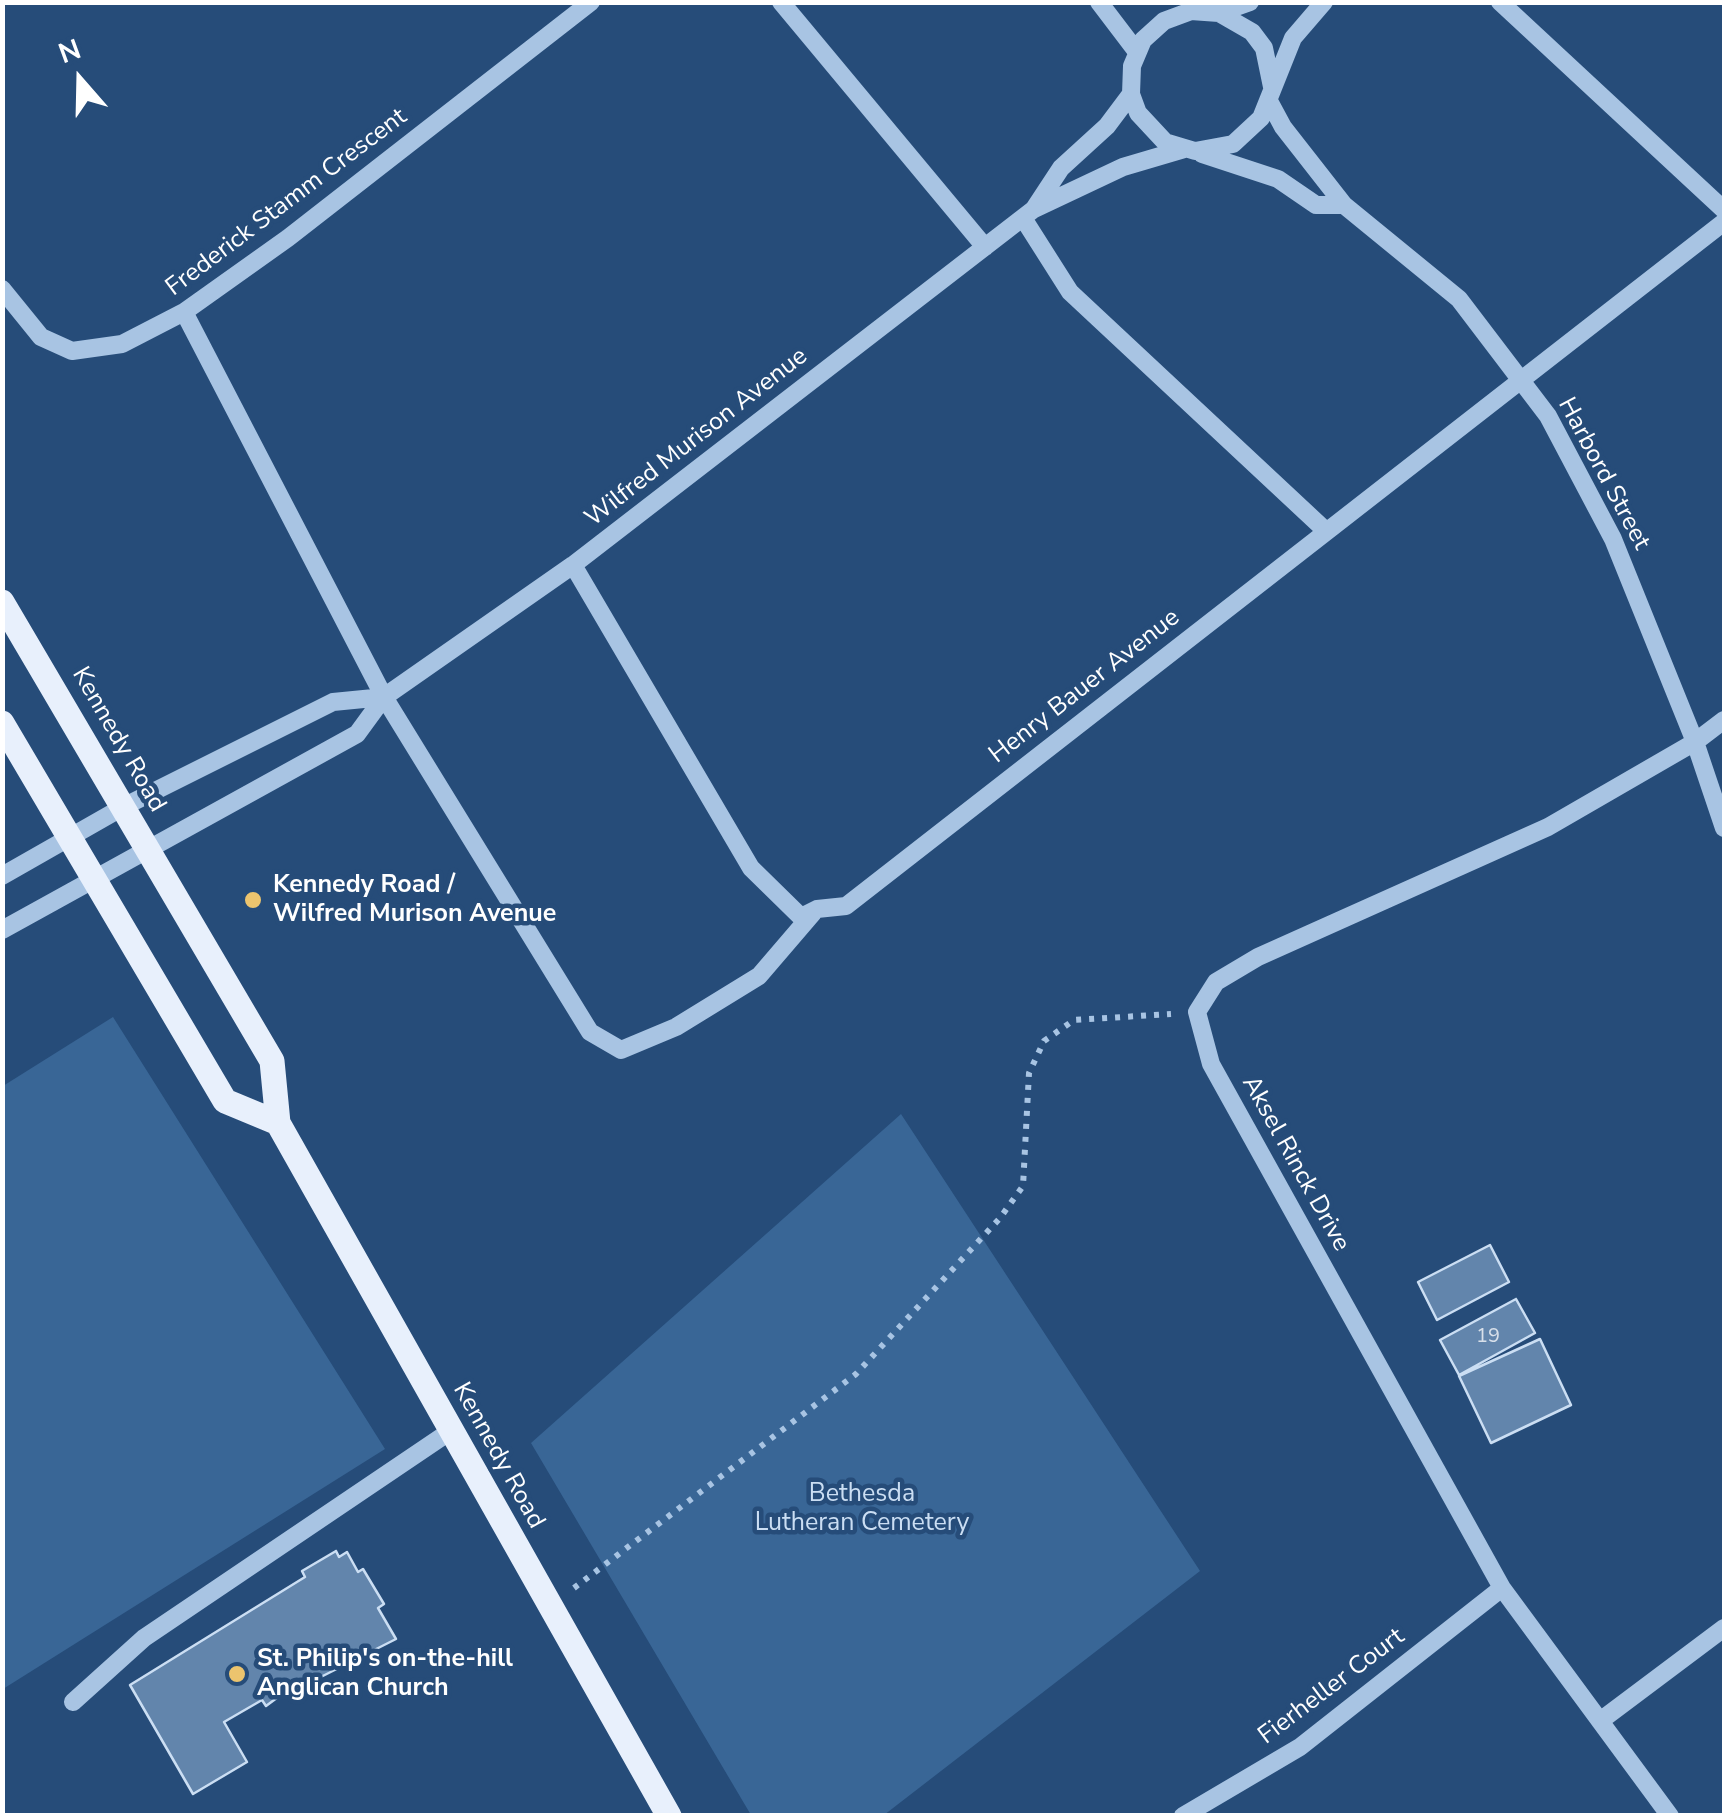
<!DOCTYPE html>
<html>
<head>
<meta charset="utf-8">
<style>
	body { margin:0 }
	#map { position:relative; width:1727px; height:1818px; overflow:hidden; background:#264c79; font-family:"Nunito Sans",sans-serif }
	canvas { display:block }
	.frame { position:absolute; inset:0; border:5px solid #fff; pointer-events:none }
	.north { position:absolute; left:30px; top:30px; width:100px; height:100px; -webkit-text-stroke:8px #264c79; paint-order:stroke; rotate:340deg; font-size:28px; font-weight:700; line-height:40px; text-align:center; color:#fff }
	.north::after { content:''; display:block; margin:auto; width:35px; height:45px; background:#fff; clip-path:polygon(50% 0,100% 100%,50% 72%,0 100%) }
</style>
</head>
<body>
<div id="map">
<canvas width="1727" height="1818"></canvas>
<div class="frame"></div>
<div class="north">N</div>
</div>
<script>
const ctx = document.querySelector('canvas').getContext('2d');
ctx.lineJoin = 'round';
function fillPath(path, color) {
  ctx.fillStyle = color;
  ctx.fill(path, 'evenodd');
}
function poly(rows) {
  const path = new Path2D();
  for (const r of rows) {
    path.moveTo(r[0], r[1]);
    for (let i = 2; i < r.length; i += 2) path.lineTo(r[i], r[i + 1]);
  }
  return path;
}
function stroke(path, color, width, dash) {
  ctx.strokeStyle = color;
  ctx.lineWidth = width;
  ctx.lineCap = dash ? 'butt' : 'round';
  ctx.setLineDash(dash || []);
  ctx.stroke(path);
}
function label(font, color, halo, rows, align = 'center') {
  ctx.font = font + ' "Nunito Sans",sans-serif';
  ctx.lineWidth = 9;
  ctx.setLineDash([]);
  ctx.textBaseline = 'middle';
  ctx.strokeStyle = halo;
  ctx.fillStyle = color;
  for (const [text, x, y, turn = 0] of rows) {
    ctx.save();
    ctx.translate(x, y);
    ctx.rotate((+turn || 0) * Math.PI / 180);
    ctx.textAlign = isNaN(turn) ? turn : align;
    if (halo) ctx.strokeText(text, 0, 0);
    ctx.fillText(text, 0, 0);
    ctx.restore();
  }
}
fillPath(poly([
	[113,1017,385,1449,3,1689,3,1086],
	[901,1114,1200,1571,884,1815,751,1815,531,1443]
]), '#396696');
const building = poly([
	[1490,1245,1509,1282,1437,1320,1418,1282,1490,1245],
	[1516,1299,1535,1333,1459,1375,1440,1340,1516,1299],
	[1540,1339,1571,1405,1491,1443,1459,1376,1540,1339],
	[336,1551,339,1557,347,1552,358,1572,363,1569,384,1604,378,1608,396,1639,299,1688,297,1683,266,1706,262,1700,224,1722,247,1762,193,1794,130,1685,305,1577,302,1571,336,1551]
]);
fillPath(building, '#6285ac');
stroke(building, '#cbdef3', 2.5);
stroke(poly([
	[574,1588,856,1374,1000,1218,1023,1186,1029,1073,1044,1041,1074,1020,1171,1014]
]), '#a8c4e3', 6, [5, 8]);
stroke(poly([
	[781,2,985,247],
	[1099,2,1137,52],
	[1500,2,1724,210],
	[1219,13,1250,2],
	[1272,87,1264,48,1252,32,1219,13,1191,11,1164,21,1143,40,1132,66,1131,94,1138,113,1165,142,1195,151,1233,144,1261,118,1293,38,1324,2],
	[1269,101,1283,127,1344,205,1459,299,1548,416,1613,539,1695,742,1724,828],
	[1202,154,1278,179,1316,205,1344,205],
	[1034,209,1061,168,1107,126,1131,94],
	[1023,218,1070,292,1326,531],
	[2,289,41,337,72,351,122,344,184,312,288,238,591,2],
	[184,312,384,697,590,1032,621,1050,676,1027,759,976,813,913],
	[573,565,751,868,801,917,817,909,846,906,1724,222],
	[2,876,123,807,333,702,384,697],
	[2,930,357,734,384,697,573,565,1034,209,1123,167,1184,149],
	[73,1702,144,1638,449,1432],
	[1600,1721,1724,1628],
	[1183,1816,1300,1747,1502,1588],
	[1670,1816,1502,1588,1211,1064,1197,1012,1216,982,1258,957,1548,827,1695,742,1724,720]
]), '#a8c4e3', 18);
stroke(poly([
	[2,602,272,1061,278,1123,669,1816],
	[2,723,225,1101,278,1123]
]), '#e8f0fc', 25);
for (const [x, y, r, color] of [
	[253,900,10,"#ecc46e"],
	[237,1674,10,"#ecc46e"]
]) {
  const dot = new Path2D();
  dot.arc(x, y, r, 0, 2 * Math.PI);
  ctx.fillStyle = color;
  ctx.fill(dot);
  stroke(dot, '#264c79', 4);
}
label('20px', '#d8e0ea', null, [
	["19",1488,1337]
]);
label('25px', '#fff', '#264c79', [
	["Frederick Stamm Crescent",287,203,-37],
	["Wilfred Murison Avenue",697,438,-38],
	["Harbord Street",1603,474,62],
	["Henry Bauer Avenue",1085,687,-38],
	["Kennedy Road",118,740,60],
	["Aksel Rinck Drive",1295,1164,61],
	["Kennedy Road",498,1456,61],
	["Fierheller Court",1332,1687,-37]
]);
label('bold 25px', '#fff', '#264c79', [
	["Kennedy Road /",273,886],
	["Wilfred Murison Avenue",273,915],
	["St. Philip's on-the-hill",257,1660],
	["Anglican Church",257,1689]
], 'left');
label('25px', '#cbdef3', '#264c79', [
	["Bethesda",862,1495],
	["Lutheran Cemetery",862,1524]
]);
</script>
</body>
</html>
